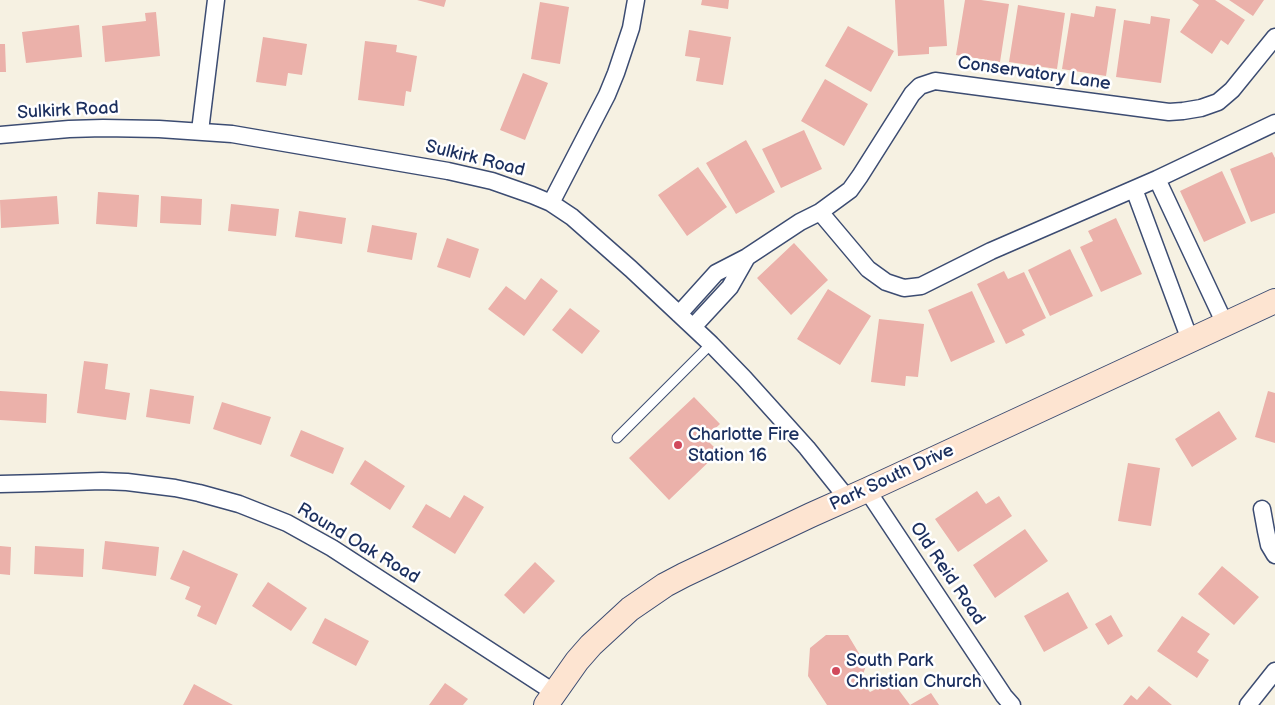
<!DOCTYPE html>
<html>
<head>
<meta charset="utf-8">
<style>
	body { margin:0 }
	canvas { display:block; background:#f6f1e2 }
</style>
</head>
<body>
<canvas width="1275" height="705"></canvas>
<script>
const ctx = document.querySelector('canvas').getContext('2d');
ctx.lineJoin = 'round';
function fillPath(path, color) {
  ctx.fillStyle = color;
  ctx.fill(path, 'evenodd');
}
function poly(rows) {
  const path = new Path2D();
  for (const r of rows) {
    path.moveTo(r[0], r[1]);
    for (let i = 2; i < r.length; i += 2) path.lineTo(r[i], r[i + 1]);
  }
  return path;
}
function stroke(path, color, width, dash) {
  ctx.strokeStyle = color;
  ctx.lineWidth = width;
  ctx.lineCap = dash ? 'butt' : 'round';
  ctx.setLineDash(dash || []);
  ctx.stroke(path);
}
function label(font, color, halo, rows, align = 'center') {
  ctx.font = font + ' "Balsamiq Sans",sans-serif';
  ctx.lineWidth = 5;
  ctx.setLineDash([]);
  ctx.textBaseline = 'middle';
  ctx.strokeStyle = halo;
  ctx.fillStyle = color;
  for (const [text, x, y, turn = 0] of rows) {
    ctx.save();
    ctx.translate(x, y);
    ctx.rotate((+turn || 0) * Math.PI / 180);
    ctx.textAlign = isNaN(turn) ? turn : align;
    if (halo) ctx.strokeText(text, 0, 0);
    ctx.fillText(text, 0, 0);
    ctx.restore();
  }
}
fillPath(poly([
	[417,0,446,0,444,7],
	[702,0,729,0,728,9,701,5],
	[895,0,944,0,947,46,929,47,929,54,898,56],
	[965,0,981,0,1009,4,1000,62,956,55],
	[1192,0,1215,0,1245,20,1228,45,1221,40,1212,54,1180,32,1199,5],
	[1229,0,1264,0,1253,16],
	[540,2,569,7,560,64,531,59],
	[1018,5,1065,13,1057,69,1009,62],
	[1096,6,1116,9,1106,76,1062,69,1071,13,1094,17],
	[156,12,160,56,105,62,102,26,146,21,145,13],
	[1151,16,1170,19,1161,83,1116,77,1124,20,1150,24],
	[79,25,82,57,26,63,22,32],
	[848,26,894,51,871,92,825,66],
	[689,30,731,37,723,85,696,81,700,58,685,56],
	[263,37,307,44,302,75,288,73,286,86,256,82],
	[365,41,397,45,396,52,417,56,411,92,406,91,404,106,358,100],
	[0,44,5,44,6,72,0,72],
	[523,73,548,83,525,140,500,130],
	[825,79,868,104,844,146,801,121],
	[804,130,822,169,781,188,762,149],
	[746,140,775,192,736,214,706,163],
	[1272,152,1275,158,1275,213,1251,222,1230,169],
	[698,167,727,207,687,236,658,195],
	[1222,171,1246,223,1204,242,1180,191],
	[98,192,139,195,137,227,96,224],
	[57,196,59,224,1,228,0,200],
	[161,196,202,199,201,225,160,223],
	[231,204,279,209,276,236,228,231],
	[299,211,346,218,342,244,295,237],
	[1116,218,1142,274,1101,292,1080,247,1093,241,1088,231],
	[372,225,417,233,412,260,367,252],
	[447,238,479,249,470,278,437,267],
	[794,243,828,280,791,315,757,278],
	[1070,249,1093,296,1050,316,1028,270],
	[1004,271,1008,279,1024,272,1046,318,1022,330,1025,335,1006,344,977,284],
	[541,278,558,291,524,336,488,309,506,286,525,300],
	[828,289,871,316,840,365,797,339],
	[972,291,995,342,951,362,928,310],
	[570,308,600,331,582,354,552,330],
	[879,319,924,324,918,377,906,376,905,386,871,382],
	[84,361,108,364,105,389,130,393,126,420,77,413],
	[150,389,194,396,190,424,146,417],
	[0,391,47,394,46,423,0,420],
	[1268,391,1275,393,1275,443,1255,437],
	[694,397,720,424,705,438,719,452,669,500,629,458],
	[222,402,271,417,261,445,213,429],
	[1219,411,1237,439,1192,467,1175,439],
	[301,430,344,448,333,474,290,456],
	[365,460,405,486,390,510,350,484],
	[1128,463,1160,468,1151,526,1118,521],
	[977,491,986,504,999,496,1012,516,958,552,935,519],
	[464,495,484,507,455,554,412,527,426,504,450,518],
	[1025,529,1048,561,995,598,973,565],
	[105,541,159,547,156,576,102,569],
	[0,546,11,547,10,575,0,574],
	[35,546,84,549,83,577,34,574],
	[183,550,238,574,216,625,197,616,201,606,185,599,190,587,170,579],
	[535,562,555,581,524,614,504,595],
	[1222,566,1259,597,1234,625,1198,594],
	[268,582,307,608,291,631,252,606],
	[1068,592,1088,628,1044,652,1024,616],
	[1111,615,1123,636,1108,645,1095,624],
	[1182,616,1210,634,1197,652,1209,660,1197,678,1157,651],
	[325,618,369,641,356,666,312,643],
	[826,635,848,635,866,665,861,681,870,692,892,681,910,705,931,693,939,705,827,705,808,676,810,648],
	[445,683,468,699,463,705,429,705],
	[194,684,233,705,183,705],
	[1149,686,1172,705,1123,705,1131,695,1137,700]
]), '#ebb1aa');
const lane = poly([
	[617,438,711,344]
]);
const street = poly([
	[200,131,216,0],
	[0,135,69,129,103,128,159,129,232,134,448,171,492,181,532,195,551,203,572,217,631,269,711,344,744,378,807,448,847,498],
	[1157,179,1225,324],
	[1134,189,1190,340],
	[551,203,607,95,616,73,631,28,636,0],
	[820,212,868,269,886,282,904,288,921,286,991,251,1157,179,1275,123],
	[679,314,716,273,747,257,800,222,820,212,850,190,860,176,912,94,920,86,935,81,1169,112,1183,111,1201,108,1218,102,1232,90,1275,37],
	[693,327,730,287,747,257],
	[0,484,42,483,102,481,127,482,175,488,199,493,239,504,287,523,332,548,555,693],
	[867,490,1004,696,1012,705],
	[1262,509,1266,531,1269,545,1275,555],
	[1248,705,1275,671]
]);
const secondary = poly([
	[546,705,577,661,591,645,630,609,665,585,684,575,811,515,867,490,1275,301]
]);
stroke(lane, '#3c4c72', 11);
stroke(street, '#3c4c72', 19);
stroke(secondary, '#3c4c72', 26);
stroke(lane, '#fff', 9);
stroke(street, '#fff', 16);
stroke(secondary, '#fde4d1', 24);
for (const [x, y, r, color] of [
	[678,445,5,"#d1495b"],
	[836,671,5,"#d1495b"]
]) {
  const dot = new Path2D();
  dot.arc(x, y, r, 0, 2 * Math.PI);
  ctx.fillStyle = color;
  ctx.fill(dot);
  stroke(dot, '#fff', 2);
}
label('18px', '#1b2f5e', '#fff', [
	["Conservatory Lane",1034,74,8],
	["Sulkirk Road",68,111,-3],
	["Sulkirk Road",475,159,14],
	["Park South Drive",892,478,-25],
	["Round Oak Road",358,544,31],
	["Old Reid Road",947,574,56]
]);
label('18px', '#1b2f5e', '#fff', [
	["Charlotte Fire",688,435],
	["Station 16",688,456],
	["South Park",846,661],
	["Christian Church",846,682]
], 'left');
</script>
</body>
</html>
